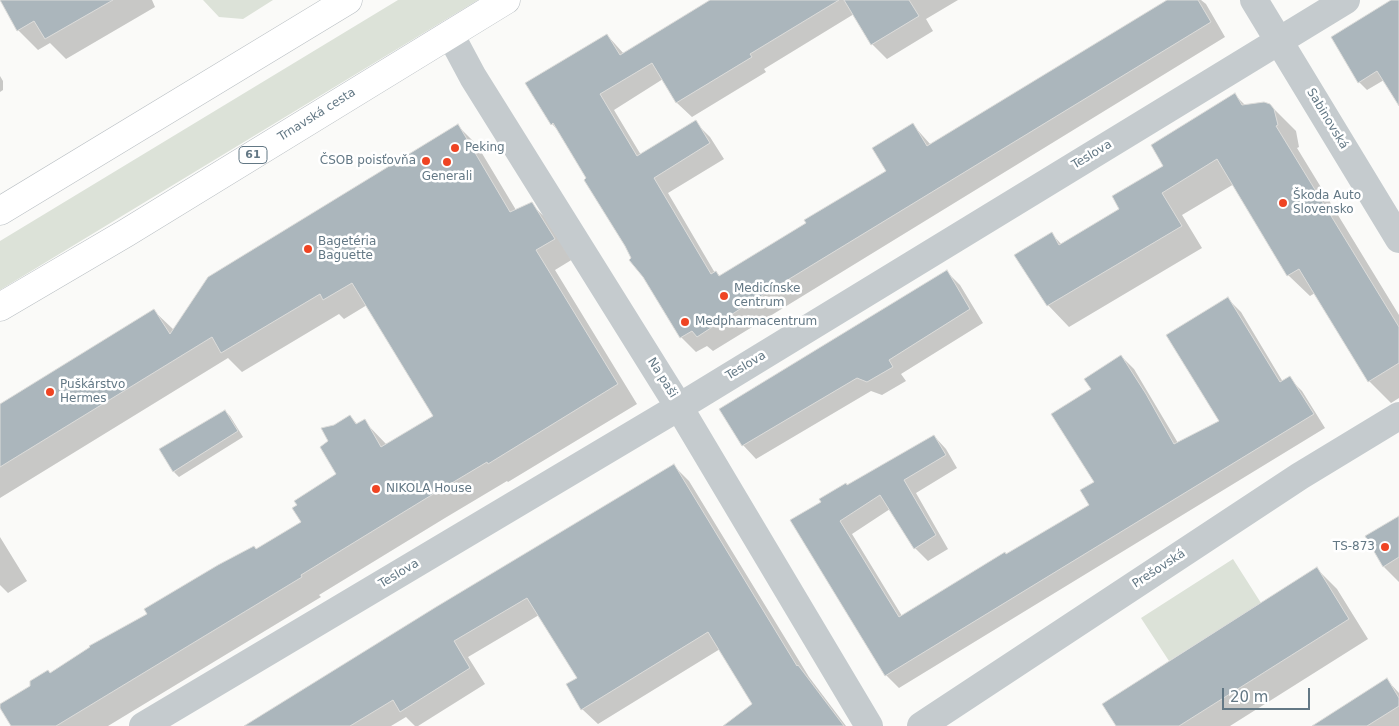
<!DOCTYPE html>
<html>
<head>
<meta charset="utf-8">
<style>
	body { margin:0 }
	#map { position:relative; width:1399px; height:726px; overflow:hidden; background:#fafaf8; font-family:"DejaVu Sans",sans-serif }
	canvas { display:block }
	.scale { position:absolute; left:1222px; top:688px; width:88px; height:22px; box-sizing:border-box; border:2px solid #637885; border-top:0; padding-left:6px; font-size:15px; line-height:18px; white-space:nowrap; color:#637885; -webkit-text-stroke:4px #fff; paint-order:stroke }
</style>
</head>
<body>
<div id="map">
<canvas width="1399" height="726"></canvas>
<div class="scale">20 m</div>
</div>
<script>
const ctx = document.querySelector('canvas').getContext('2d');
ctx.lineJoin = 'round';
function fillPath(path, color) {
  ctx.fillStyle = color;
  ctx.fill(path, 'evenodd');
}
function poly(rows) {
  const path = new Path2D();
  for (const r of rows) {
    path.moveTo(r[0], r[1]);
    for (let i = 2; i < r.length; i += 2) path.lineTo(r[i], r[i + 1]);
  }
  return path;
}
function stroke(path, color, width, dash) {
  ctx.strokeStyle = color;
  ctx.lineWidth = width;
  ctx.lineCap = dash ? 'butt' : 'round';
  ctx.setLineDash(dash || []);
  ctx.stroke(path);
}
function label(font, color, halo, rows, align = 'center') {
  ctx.font = font + ' "DejaVu Sans",sans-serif';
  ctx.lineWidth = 5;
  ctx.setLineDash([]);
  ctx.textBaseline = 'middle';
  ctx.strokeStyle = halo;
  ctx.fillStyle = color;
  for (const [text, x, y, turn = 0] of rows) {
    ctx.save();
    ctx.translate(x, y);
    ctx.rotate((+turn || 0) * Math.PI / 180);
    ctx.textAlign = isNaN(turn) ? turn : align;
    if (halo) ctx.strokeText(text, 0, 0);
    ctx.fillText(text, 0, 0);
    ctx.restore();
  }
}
fillPath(poly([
	[203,0,273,0,243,19,219,17],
	[398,0,478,0,0,290,0,241],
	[1233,559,1261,603,1169,661,1141,618]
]), '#dce2d8');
fillPath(poly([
	[0,0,152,0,155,7,66,59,50,43,38,50,18,30],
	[712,0,958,0,926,19,933,31,887,59,872,44,854,14,764,69,766,72,692,117,677,103,663,79,614,110,641,155,695,122,710,137,724,159,668,193,715,273,716,272,720,276,766,250,887,171,913,125,931,145,1170,0,1201,0,1206,4,1225,37,713,351,707,346,696,352,681,337,559,131,552,124,607,35,624,54],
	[1393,0,1399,0,1399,101,1384,80,1367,90,1359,82],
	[0,76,3,81,3,90,0,92],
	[1235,95,1246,106,1270,105,1296,131,1299,147,1297,148,1399,315,1399,398,1391,403,1369,381,1315,293,1310,296,1288,275,1234,184,1182,215,1202,248,1069,327,1048,305,1052,234,1062,245,1121,210],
	[458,126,477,145,516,210,531,204,551,223,573,259,555,270,637,404,508,482,507,481,445,518,319,595,321,597,108,726,13,726,0,706,303,522,338,475,330,441,334,426,350,416,358,425,364,421,387,445,435,416,367,305,344,319,339,314,242,372,228,358,0,498,0,405,154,311,174,330],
	[946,271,960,285,983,323,901,374,906,381,882,395,871,391,756,459,743,445],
	[1228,299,1241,312,1283,382,1289,378,1302,391,1325,428,899,688,886,675,792,521,847,486,934,436,946,449,957,468,916,493,948,549,928,561,915,548,890,509,852,534,902,616,1090,506,1096,482,1092,390,1121,356,1134,369,1178,443,1220,422],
	[225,411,230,416,243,437,179,477,174,472],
	[674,466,689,481,809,677,846,726,725,726,754,704,720,649,598,724,582,709,578,678,539,615,468,657,485,684,418,726,415,726,406,717,391,726,246,726],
	[1399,518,1399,582,1384,567],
	[0,537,27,581,8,593,0,585],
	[1317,569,1337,589,1368,639,1230,726,1117,726],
	[1387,680,1399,693,1399,726,1314,726]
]), '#0003');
const building = poly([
	[0,0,113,0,45,39,34,21,17,31,0,0],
	[710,0,839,0,750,54,752,57,676,103,652,63,600,94,637,156,696,120,710,143,654,178,711,274,716,271,719,276,806,223,804,220,886,171,872,148,913,123,927,146,1167,0,1198,0,1211,22,740,309,697,337,692,331,680,338,643,277,629,260,631,258,625,246,584,180,586,178,553,123,551,125,525,83,607,34,620,55,710,0],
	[844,0,909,0,919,16,871,45,844,0],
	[1391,0,1399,0,1399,106,1377,71,1358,83,1331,37,1391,0],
	[1235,93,1242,105,1264,102,1270,104,1274,109,1278,125,1276,126,1399,327,1399,363,1368,382,1299,269,1287,276,1217,159,1162,193,1182,226,1047,306,1014,255,1052,232,1059,245,1119,209,1112,196,1163,166,1151,145,1235,93],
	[458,124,510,212,532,202,555,239,536,250,618,384,488,464,487,462,425,499,301,575,302,577,56,726,11,726,0,708,0,704,30,686,30,681,48,670,50,673,90,647,89,646,147,614,144,609,218,565,254,546,256,549,301,522,292,508,297,505,294,501,336,474,320,447,328,441,321,428,334,425,350,415,356,424,365,419,381,447,433,416,352,283,323,300,320,294,221,353,212,337,0,467,0,404,154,309,170,334,208,277,458,124],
	[947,270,970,309,889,360,893,367,867,382,857,378,742,446,719,409,947,270],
	[1228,297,1280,382,1290,376,1314,414,885,676,790,520,821,502,819,499,846,483,847,485,934,435,946,455,904,480,936,535,914,549,880,495,840,521,899,617,1005,552,1006,554,1089,505,1080,490,1094,482,1051,414,1091,389,1084,379,1121,355,1146,394,1174,444,1219,421,1166,335,1228,297],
	[225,410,238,431,173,472,159,449,225,410],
	[674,464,797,666,798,665,844,726,723,726,752,704,708,632,581,710,566,684,577,678,527,598,454,641,470,668,400,712,393,700,350,726,244,726,436,607,674,464],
	[1399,516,1399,557,1383,567,1365,536,1399,516],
	[1317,567,1349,619,1179,726,1116,726,1102,704,1317,567],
	[1387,678,1399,698,1399,706,1367,726,1312,726,1387,678]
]);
fillPath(building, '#abb6bc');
stroke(building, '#dcdcda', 1);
const primary = poly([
	[0,211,348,0],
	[0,307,126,233,506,0]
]);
stroke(primary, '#b8bec2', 29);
stroke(poly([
	[1254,0,1399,239],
	[450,34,473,77,679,407,869,726],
	[143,726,694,398,1346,0],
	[921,726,1300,476,1399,416]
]), '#c5cbce', 28);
stroke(primary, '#fff', 28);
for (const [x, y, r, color] of [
	[455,148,5,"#ef4423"],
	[426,161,5,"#ef4423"],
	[447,162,5,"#ef4423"],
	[1283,203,5,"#ef4423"],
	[308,249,5,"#ef4423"],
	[724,296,5,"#ef4423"],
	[685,322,5,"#ef4423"],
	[50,392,5,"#ef4423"],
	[376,489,5,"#ef4423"],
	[1385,547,5,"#ef4423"]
]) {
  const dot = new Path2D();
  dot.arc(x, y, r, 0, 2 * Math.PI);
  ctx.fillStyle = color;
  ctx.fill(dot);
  stroke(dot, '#fff', 2);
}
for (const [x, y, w] of [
	[253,155,28]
]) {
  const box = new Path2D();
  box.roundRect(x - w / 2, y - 8.5, w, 17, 4);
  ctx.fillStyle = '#fff';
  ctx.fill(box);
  stroke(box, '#637885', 1);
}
label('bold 11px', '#637885', null, [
	["61",253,155]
]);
label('12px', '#637885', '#fff', [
	["Trnavská cesta",317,115,-32],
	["Sabinovská",1327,119,59],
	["Teslova",1092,155,-31],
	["Teslova",746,366,-31],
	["Na paši",662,378,58],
	["Prešovská",1159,569,-33],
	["Teslova",399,574,-31]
]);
label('12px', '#637885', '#fff', [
	["Peking",465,148],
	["ČSOB poisťovňa",416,161,"right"],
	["Generali",447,177,"center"],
	["Škoda Auto",1293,196],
	["Slovensko",1293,210],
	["Bagetéria",318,242],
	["Baguette",318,256],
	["Medicínske",734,289],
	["centrum",734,303],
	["Medpharmacentrum",695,322],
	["Puškárstvo",60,385],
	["Hermes",60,399],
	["NIKOLA House",386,489],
	["TS-873",1375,547,"right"]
], 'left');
</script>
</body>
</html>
